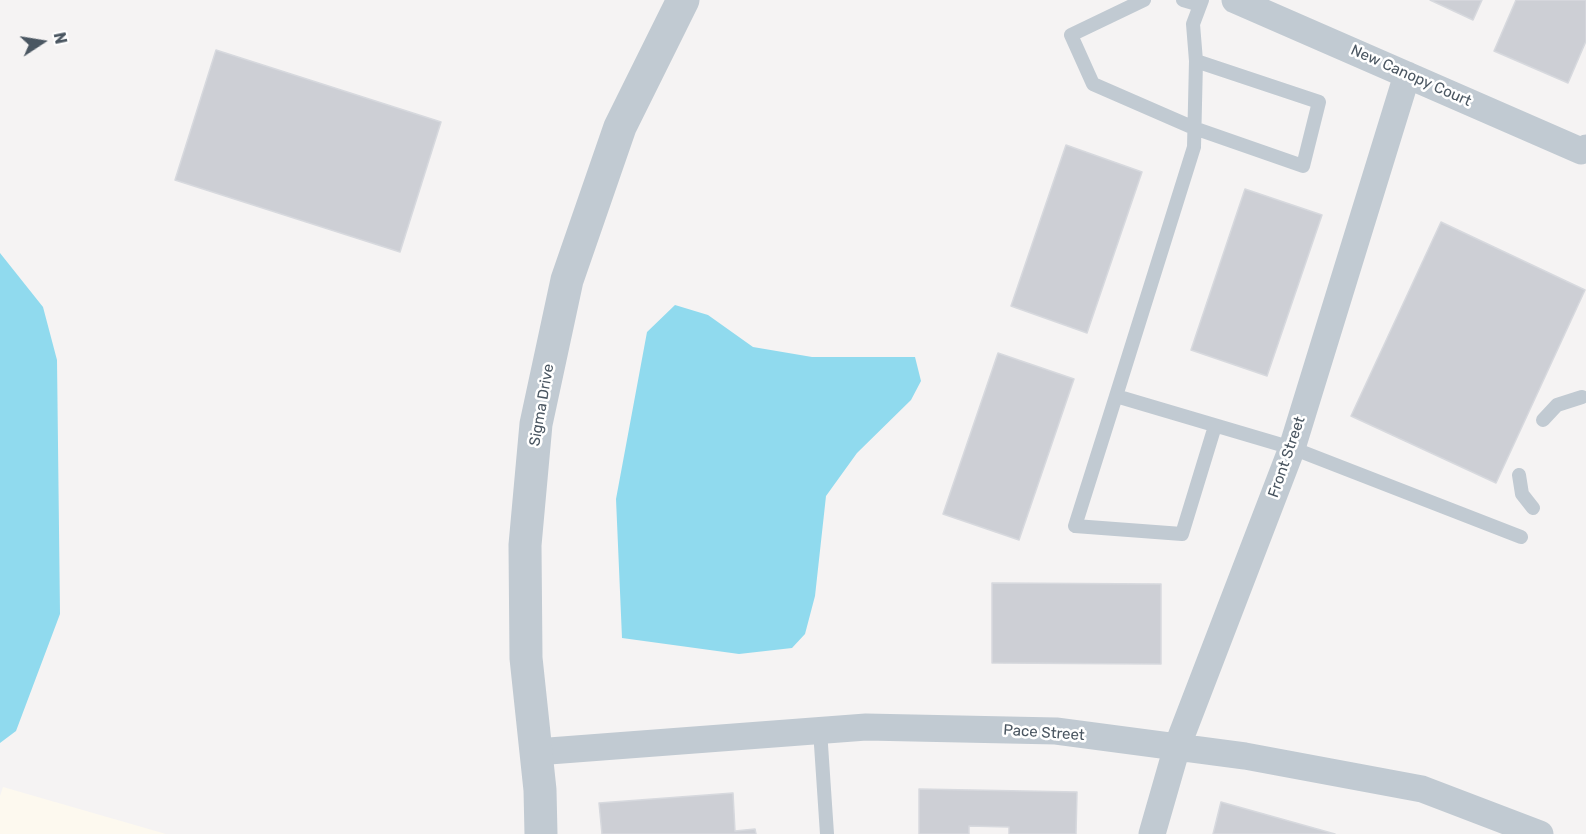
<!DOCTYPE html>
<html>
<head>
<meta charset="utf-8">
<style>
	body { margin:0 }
	#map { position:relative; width:1586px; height:834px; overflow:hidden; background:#f5f3f3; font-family:Rubik,sans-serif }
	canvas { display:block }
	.north { position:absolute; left:12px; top:12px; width:60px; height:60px; -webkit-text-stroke:4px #fff; paint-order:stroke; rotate:78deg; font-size:16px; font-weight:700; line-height:24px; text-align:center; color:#4a5661 }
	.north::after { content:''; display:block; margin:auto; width:21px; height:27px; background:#4a5661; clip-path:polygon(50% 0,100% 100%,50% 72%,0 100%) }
</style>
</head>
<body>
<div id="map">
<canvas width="1586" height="834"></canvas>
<div class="north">N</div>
</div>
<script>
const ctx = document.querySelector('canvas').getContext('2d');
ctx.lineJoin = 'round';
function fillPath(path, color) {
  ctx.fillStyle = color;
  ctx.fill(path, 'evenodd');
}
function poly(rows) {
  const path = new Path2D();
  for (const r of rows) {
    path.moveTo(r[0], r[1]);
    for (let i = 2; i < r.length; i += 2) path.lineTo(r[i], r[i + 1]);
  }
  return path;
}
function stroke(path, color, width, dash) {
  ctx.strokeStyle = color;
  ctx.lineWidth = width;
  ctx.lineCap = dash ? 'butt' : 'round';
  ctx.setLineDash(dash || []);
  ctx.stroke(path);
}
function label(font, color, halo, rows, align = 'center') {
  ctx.font = font + ' Rubik,sans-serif';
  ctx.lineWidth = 5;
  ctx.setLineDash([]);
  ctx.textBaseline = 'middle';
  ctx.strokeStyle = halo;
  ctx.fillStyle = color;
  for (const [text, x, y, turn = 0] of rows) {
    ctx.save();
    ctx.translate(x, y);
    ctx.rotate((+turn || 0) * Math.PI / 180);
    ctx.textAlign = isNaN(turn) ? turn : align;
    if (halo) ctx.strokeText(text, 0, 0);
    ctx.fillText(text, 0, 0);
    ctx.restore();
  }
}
fillPath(poly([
	[3,787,166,834,0,834,0,796]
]), '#fdf9ef');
fillPath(poly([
	[0,253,43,307,57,360,60,614,16,731,0,743],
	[675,305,708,315,753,347,812,357,915,357,921,381,911,400,857,453,826,496,815,596,805,634,792,648,739,654,622,638,616,499,647,332]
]), '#90daee');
const building = poly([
	[1430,0,1482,0,1473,20,1430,0],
	[1516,0,1586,0,1586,41,1568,83,1494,51,1516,0],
	[216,50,441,122,400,252,175,180,216,50],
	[1066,145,1142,172,1087,333,1011,306,1066,145],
	[1245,189,1322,215,1267,376,1191,350,1245,189],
	[1441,222,1585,290,1496,483,1351,416,1441,222],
	[998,353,1074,379,1019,540,943,514,998,353],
	[992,583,1161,584,1161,664,992,663,992,583],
	[919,789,1077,792,1076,834,1009,834,1009,827,969,826,969,834,919,834,919,789],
	[733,793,735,831,755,829,756,834,602,834,599,803,733,793],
	[1221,802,1335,834,1213,834,1221,802]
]);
fillPath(building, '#cdcfd5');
stroke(building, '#d7d9de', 1.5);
stroke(poly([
	[1144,0,1071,35,1093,84,1194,128,1303,166,1319,102,1196,61],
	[1183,0,1200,5],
	[1202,0,1193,24,1196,61,1194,147,1116,396,1292,448,1521,537],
	[1116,396,1075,526,1182,534,1215,426],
	[1543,420,1557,405,1582,397],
	[1519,475,1522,494,1533,508],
	[820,730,827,834]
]), '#c1cad2', 14);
stroke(poly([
	[1235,0,1581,151,1586,148],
	[536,752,866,727,1056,731,1245,756,1422,789,1540,834],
	[1152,834,1177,747,1292,448,1407,75]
]), '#c1cad2', 27);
stroke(poly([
	[541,834,540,790,526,658,525,545,536,424,567,280,620,127,683,0]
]), '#c1cad2', 33);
label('15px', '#4a5661', '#fff', [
	["New Canopy Court",1411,76,24],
	["Sigma Drive",542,405,-80],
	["Front Street",1287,457,-71],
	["Pace Street",1044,733,4]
]);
</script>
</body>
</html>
